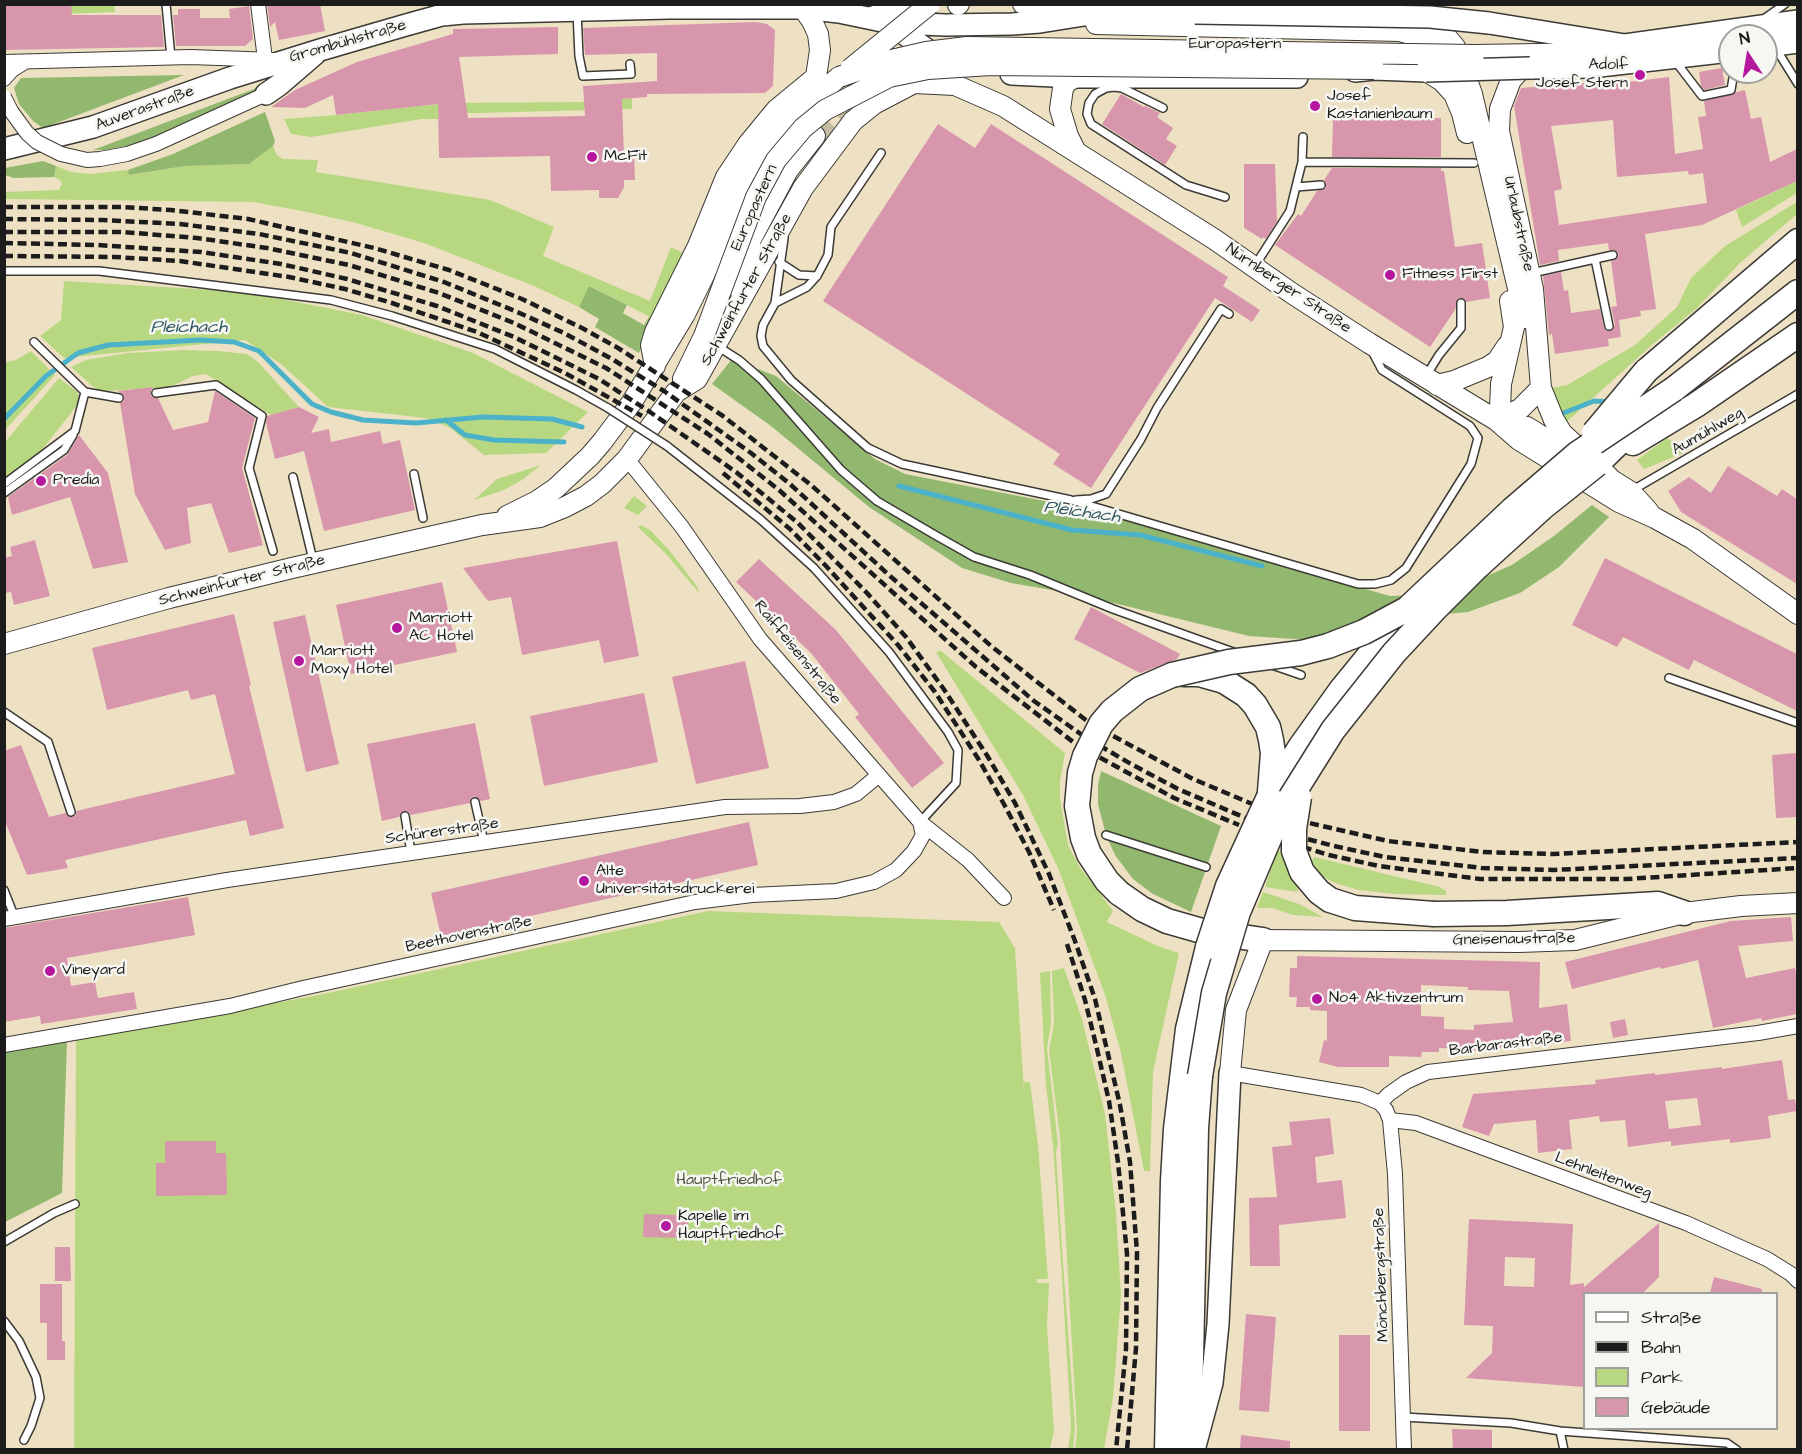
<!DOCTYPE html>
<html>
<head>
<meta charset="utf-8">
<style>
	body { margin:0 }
	#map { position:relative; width:1802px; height:1454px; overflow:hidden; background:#eee1c3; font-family:"Architects Daughter",sans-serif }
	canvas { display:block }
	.frame { position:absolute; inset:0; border:6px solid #1c1c1c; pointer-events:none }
	.legend { position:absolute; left:1583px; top:1292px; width:195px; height:138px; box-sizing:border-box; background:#f6f6f2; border:2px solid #9f9f9c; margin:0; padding:8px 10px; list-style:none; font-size:18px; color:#1c1c1c }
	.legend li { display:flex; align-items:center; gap:12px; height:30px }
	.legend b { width:30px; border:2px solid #9f9f9c }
	.north { position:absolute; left:1718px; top:24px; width:60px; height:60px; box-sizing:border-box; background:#f6f6f2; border:2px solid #9f9f9c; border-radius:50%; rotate:348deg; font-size:16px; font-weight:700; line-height:24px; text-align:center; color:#1c1c1c }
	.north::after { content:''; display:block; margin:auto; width:21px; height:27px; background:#b5179e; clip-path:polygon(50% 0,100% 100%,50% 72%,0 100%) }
</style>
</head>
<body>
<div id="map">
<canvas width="1802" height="1454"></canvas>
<div class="frame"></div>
<ul class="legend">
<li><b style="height:8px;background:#fff"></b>Straße</li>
<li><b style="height:8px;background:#1c1c1c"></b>Bahn</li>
<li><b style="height:16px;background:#b7d880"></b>Park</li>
<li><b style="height:16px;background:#d896ac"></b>Gebäude</li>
</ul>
<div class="north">N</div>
</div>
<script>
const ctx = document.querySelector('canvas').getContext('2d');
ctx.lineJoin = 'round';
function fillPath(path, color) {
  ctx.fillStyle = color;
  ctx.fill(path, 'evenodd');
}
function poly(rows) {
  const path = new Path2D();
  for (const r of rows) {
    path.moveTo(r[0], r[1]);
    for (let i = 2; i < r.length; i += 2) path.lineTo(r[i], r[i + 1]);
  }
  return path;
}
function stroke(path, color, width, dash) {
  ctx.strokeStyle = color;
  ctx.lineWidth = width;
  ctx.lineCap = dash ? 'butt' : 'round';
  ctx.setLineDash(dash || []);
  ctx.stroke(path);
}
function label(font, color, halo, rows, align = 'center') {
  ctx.font = font + ' "Architects Daughter",sans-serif';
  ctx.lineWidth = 5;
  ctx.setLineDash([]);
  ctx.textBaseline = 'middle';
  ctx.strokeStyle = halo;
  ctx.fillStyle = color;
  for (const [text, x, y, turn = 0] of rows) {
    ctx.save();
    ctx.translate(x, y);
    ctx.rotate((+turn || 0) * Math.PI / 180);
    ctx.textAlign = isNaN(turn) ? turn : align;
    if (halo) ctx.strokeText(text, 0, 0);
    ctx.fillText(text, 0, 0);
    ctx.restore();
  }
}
fillPath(poly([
	[30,5,114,5,115,12,33,15],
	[632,98,632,109,438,114,438,119,422,119,311,137,291,134,284,119,336,115,447,103,584,102],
	[273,146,277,155,283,159,318,160,316,172,490,200,554,227,543,256,650,301,671,247,685,254,654,319,590,286,579,307,534,286,424,243,356,223,302,211,253,202,5,199,4,192,59,190,62,184,60,180,54,177,56,166,71,172,91,174,128,170,130,175,185,166,249,164],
	[1797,181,1797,193,1742,227,1736,210],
	[1797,202,1797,214,1741,262,1697,308,1653,344,1563,425,1547,389,1567,385,1635,345,1677,307,1691,278,1725,246],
	[64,281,246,292,362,315,473,353,588,412,546,453,484,455,449,427,425,418,328,407,281,364,245,340,64,358,40,336,61,320],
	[184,350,217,351,247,354,258,362,299,407,271,415,206,374,193,376,170,387,106,391,98,390,90,384,71,367,86,360,128,353],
	[31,351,55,375,5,430,5,365,6,362,16,360],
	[59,378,76,391,80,397,79,403,41,451,5,477,5,442],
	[1667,438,1686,452,1644,469,1637,460],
	[541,465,522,480,504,490,474,500,497,479],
	[634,496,647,506,638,515,624,508],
	[641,525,651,531,669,550,696,585,700,594,666,554,638,527],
	[941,651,1065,753,1060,781,1060,799,1068,845,1079,866,1113,911,1107,922,1160,947,1179,953,1153,1072,1150,1171,1144,1171,1121,1053,1105,995,1058,868,1023,795,936,652],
	[1277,850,1282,852,1298,888,1297,892,1265,887],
	[1314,857,1440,887,1446,891,1446,895,1394,894,1359,890,1335,883,1320,875,1312,861],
	[1263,892,1299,904,1323,917,1293,915,1272,908,1257,908],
	[708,911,999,922,1015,948,1024,1091,1024,1082,1030,1082,1038,1144,1048,1279,1037,1279,1037,1283,1049,1283,1047,1327,1054,1431,1050,1449,74,1450,76,1039,319,995],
	[1064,968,1082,1019,1105,1114,1116,1213,1121,1295,1113,1398,1104,1449,1075,1449,1077,1432,1060,1137,1049,1050,1054,1023,1052,971],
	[1050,971,1051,1025,1047,1048,1058,1144,1056,1152,1061,1234,1075,1427,1073,1450,1068,1449,1071,1427,1062,1277,1053,1145,1046,1085,1040,973]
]), '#b7d880');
fillPath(poly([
	[184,75,43,128,33,121,19,104,14,88,21,78],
	[262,86,263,88,147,142,105,150,93,150],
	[265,112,275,141,273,146,249,164,185,166,129,175,128,170,173,154],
	[43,161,56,166,54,177,14,178,5,175,5,168],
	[589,286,627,305,623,313,644,325,649,317,654,319,639,353,595,327,599,319,579,307],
	[732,359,776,376,875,459,905,474,1086,509,1390,596,1418,595,1466,585,1512,565,1554,536,1592,505,1609,517,1559,567,1520,593,1468,612,1426,616,1309,640,1249,636,1081,595,1011,583,962,568,869,507,771,426,712,384],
	[1101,771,1221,826,1191,912,1153,894,1133,879,1115,855,1106,835,1098,804,1098,785],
	[67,1041,62,1193,5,1222,5,1053]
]), '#91b86e');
stroke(poly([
	[1561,414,1594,401,1612,402],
	[4,419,46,376,78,353,108,345,200,340,234,342,259,351,312,404,331,412,363,420,416,423,483,417,552,419,582,427],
	[446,420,465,435,494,440,564,442],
	[899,486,1072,530,1140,535,1262,566]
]), '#4bb2ca', 5);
fillPath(poly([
	[4,4,71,4,72,15,161,15,164,47,4,50],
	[267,4,320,4,325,31,279,40,275,22,270,27],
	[249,6,253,39,245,46,176,46,173,15,178,15,178,9,200,9,200,18,230,18,229,9],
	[755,22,767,24,775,30,773,86,765,93,647,94,647,97,622,99,624,156,634,156,635,180,624,180,624,187,618,198,599,198,599,190,551,191,550,156,439,158,438,104,336,115,333,95,305,108,271,107,295,90,357,62,453,34,453,29,558,27,558,54,459,57,468,118,585,116,583,86,657,81,657,53,585,55,583,28],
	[1722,68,1725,85,1704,90,1701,86,1699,72],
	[1669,77,1675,154,1703,149,1698,117,1706,116,1704,101,1745,90,1751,119,1761,117,1770,162,1797,149,1797,181,1702,225,1645,234,1656,309,1640,311,1641,316,1619,320,1621,337,1608,339,1609,346,1555,354,1552,334,1549,335,1543,276,1561,272,1564,291,1568,290,1571,313,1600,309,1604,328,1607,331,1611,331,1615,325,1611,307,1617,306,1611,261,1616,259,1619,254,1615,250,1609,250,1608,243,1558,250,1559,261,1540,265,1514,106,1521,88,1586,83,1587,87],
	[1613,120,1617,177,1688,171,1689,175,1703,173,1707,203,1559,225,1554,191,1562,189,1551,126],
	[1121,94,1144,107,1145,106,1158,112,1160,113,1157,117,1173,128,1166,139,1177,146,1165,165,1102,124],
	[1333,118,1441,118,1441,157,1332,157],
	[938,124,975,148,991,124,1228,277,1223,286,1260,310,1252,322,1215,298,1091,488,1053,464,1060,454,823,301],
	[1244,164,1275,164,1277,221,1266,239,1263,237,1262,239,1244,228],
	[1332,168,1441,168,1441,171,1444,171,1455,247,1482,243,1490,298,1466,302,1463,298,1458,298,1455,310,1430,347,1275,245,1298,214,1301,216,1317,191,1326,188,1326,184,1324,180],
	[153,387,151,391,151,396,158,398,173,430,208,422,215,391,255,418,242,468,263,545,229,553,211,503,187,508,191,543,165,550,135,494,120,403,124,401,124,397,118,391],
	[299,407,319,417,311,433,329,429,331,442,380,431,383,444,400,440,415,510,324,531,304,451,275,459,266,423,267,416],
	[79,435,108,473,128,562,93,569,70,497,12,515,8,497,67,455],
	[1728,466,1777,496,1782,489,1797,499,1797,584,1681,512,1668,491,1689,477,1711,493],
	[35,540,50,596,14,605,11,592,4,593,4,558,12,556,10,547],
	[617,541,639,656,604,663,599,640,522,655,511,597,488,601,463,568],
	[1605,558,1797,654,1797,711,1694,660,1689,670,1623,637,1617,647,1572,625],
	[759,559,836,630,944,763,912,788,855,717,859,714,811,653,736,582],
	[442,582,457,652,351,674,336,605],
	[1091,607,1180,654,1177,659,1140,673,1074,639],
	[234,614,251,685,249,686,284,828,250,836,246,820,65,860,68,868,27,875,4,819,4,751,21,745,49,817,66,813,72,817,76,815,76,811,235,774,215,694,191,700,188,690,107,710,92,648],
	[305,615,339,764,306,772,273,622],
	[745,661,769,768,696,784,672,677],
	[644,693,658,762,544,786,530,716],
	[475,723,490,799,481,801,474,796,471,798,470,803,411,815,407,811,404,811,399,817,382,821,367,744],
	[1797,753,1797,817,1776,818,1772,755],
	[749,822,758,865,441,936,431,893],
	[188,897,195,935,67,958,71,986,95,982,98,998,134,992,137,1009,41,1024,40,1016,4,1022,4,928],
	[1791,917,1793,941,1738,946,1746,978,1795,968,1797,981,1797,1014,1762,1021,1761,1018,1713,1028,1698,960,1661,969,1660,967,1572,989,1565,962,1731,921],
	[1297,956,1540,962,1539,1008,1567,1004,1571,1041,1546,1044,1546,1042,1465,1052,1465,1049,1439,1048,1439,1052,1422,1052,1421,1057,1389,1056,1389,1067,1338,1067,1319,1062,1324,1040,1327,1041,1327,1011,1310,1010,1310,1007,1296,1007,1297,997,1289,997,1290,968,1297,968],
	[1421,985,1468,987,1468,990,1509,991,1513,1022,1474,1025,1474,1030,1444,1029,1444,1017,1421,1016],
	[1625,1019,1628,1035,1613,1038,1610,1022],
	[1782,1060,1788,1100,1795,1099,1797,1111,1768,1116,1771,1138,1730,1143,1730,1139,1671,1146,1671,1141,1628,1147,1625,1120,1600,1122,1599,1116,1569,1120,1572,1149,1538,1153,1536,1120,1494,1124,1489,1136,1462,1127,1473,1094,1596,1084,1595,1080,1655,1073,1655,1075,1722,1067,1722,1069],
	[1697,1098,1701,1125,1669,1129,1665,1101],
	[1330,1118,1334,1154,1315,1157,1317,1183,1342,1180,1346,1218,1279,1225,1280,1266,1250,1266,1249,1198,1277,1197,1272,1147,1292,1145,1289,1122],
	[165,1141,216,1141,216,1153,226,1153,227,1195,156,1196,156,1163,165,1163],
	[644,1214,682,1215,687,1219,689,1227,686,1234,682,1238,643,1237],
	[1469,1219,1573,1224,1570,1285,1584,1283,1584,1287,1659,1223,1659,1277,1643,1293,1584,1293,1584,1387,1466,1378,1492,1353,1493,1326,1464,1325],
	[1505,1257,1535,1258,1534,1287,1504,1286],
	[55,1247,70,1247,71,1281,55,1281],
	[1714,1277,1762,1289,1762,1293,1710,1293],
	[40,1284,62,1284,62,1341,65,1341,65,1360,47,1360,47,1323,40,1323],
	[1246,1314,1276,1317,1269,1412,1239,1410],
	[1339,1335,1370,1335,1370,1431,1339,1431],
	[1452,1429,1492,1430,1492,1449,1453,1449],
	[1241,1435,1290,1441,1290,1449,1240,1449]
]), '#d896ac');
stroke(poly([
	[815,136,854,98]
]), '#c4baa2', 20, [20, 10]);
const lane = poly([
	[166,4,171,58],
	[577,12,579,56,583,76,631,74,630,64],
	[1765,18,1785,4],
	[1775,47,1798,84],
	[1676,62,1702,96,1731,90,1734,72],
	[1163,108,1122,88,1114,87,1106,88,1095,94,1089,103,1087,114,1091,124,1186,185,1225,197],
	[1302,162,1303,137],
	[1296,187,1321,185],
	[784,238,775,303,763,325,761,336,763,346,791,380,868,448,902,464,1071,500,1358,584,1375,584,1391,580,1406,568,1471,464,1478,438,1470,426,1382,370,1372,351],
	[1595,259,1609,326],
	[779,262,799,275,817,276],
	[1256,264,1290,211,1302,162,1474,163],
	[4,271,99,271,331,300,392,316,495,349,576,390,608,408],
	[1532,273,1613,255],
	[775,303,807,287,817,276,828,255,831,227,881,153],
	[34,342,85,392,119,398],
	[717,346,739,360,761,379,841,470,877,501,935,535,974,557,1030,575,1113,609,1236,653],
	[1426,376,1439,355,1461,328,1461,303],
	[156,393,216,385,262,416,249,468,273,551],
	[667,446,760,519,814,568,889,652,948,732,958,750,956,783,920,822],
	[414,474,423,518],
	[293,477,313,560],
	[4,484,75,431,85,392],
	[1631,491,1798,394],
	[4,493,64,450,73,435],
	[1076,500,1091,499,1106,494,1141,439,1157,408,1221,309,1229,314],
	[1272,665,1301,675],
	[1669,678,1798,723],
	[4,712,48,742,71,812],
	[475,802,484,842],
	[405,816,411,852],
	[1106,835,1206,867],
	[4,890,15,918],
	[4,1242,54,1213,75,1204],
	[4,1321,19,1341,36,1377,40,1398,31,1426,24,1440],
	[1403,1417,1511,1423,1560,1431,1727,1443,1737,1450],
	[1560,1431,1564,1450]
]);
const street = poly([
	[258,4,265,59],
	[4,62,190,57,275,60],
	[4,79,12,70,25,62],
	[156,144,266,94],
	[920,822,968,860,1004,898],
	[4,919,227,880,725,807,800,806,834,802,856,794,879,775],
	[4,1045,230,1006,303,988,695,902,752,895,836,891,874,882,896,870,914,851,923,835,920,822,760,639,682,527,627,459],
	[1230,1073,1361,1095,1380,1103,1386,1110,1390,1120,1395,1174,1404,1450],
	[1380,1103,1389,1094,1406,1082,1428,1072,1758,1033,1798,1026],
	[1390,1120,1416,1123,1686,1223,1767,1259,1791,1274,1798,1281]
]);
const secondary = poly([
	[1023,4,1036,9,1090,6],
	[1389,4,1428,22,1444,34,1455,47,1472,94,1525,318],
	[958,5,959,4],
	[869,18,906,4],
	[1096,24,1400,31,1429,40,1455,62],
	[1474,55,1602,53,1625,45],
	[1521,69,1511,80,1500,109,1499,131,1533,289,1541,388,1554,420,1562,433,1609,477],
	[1426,71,1442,81,1454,94,1462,113,1467,133],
	[1075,77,1066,83,1063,88,1060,109,1068,136,1075,150],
	[740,290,751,239,788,170,815,136],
	[655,366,651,345,655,332,698,246,726,177,748,144,776,110,816,77,820,50,818,34,812,21,803,8],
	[683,379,704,336],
	[1437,385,1454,381,1488,367,1497,361,1507,346],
	[1496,420,1500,409,1501,384,1514,327,1510,301],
	[1496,420,1520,409,1541,388],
	[1502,425,1527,427,1631,492,1649,512],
	[507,516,537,501,556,488,590,456,602,442,632,402,685,314,718,247,740,189,762,151,791,118,839,77],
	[4,644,169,598,292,568,482,525,540,517,565,507,586,496,602,484,627,459,676,392,697,379,803,188,853,121,874,104,914,83,955,85,1003,106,1214,239,1293,294,1369,343,1496,420,1519,440,1619,502,1655,518,1693,539,1798,614],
	[1230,1073,1236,1010,1263,940,1519,942,1575,940,1684,913,1741,906,1798,903]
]);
const primary = poly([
	[894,23,946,25,1012,24,1040,22,1084,15,1195,13],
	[1489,23,1625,45,1798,21],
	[1766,46,1798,42],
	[1530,68,1591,67,1730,51],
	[1355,71,1374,69,1426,71],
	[1011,74,1075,77,1297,77],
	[266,94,279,85,315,54],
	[4,149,93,127,230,78,320,50,406,25,442,15,463,13,669,8,803,8,839,12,887,22,942,60],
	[1194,1450,1212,1383,1218,1324,1230,1073]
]);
const highway = poly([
	[1646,371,1798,241],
	[1633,443,1696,405,1798,335],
	[1597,464,1674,389,1798,292],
	[1184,674,1199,674,1224,681,1246,695,1255,705,1268,727,1271,740,1273,753,1270,792],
	[1269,797,1301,746,1341,690,1407,609],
	[1119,893,1142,909,1167,921,1202,931,1263,940],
	[1434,914,1507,913,1658,904,1684,913],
	[1167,1450,1173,1181,1176,1129,1188,1029,1208,947],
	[1189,1450,1196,1128,1200,1076]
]);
stroke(lane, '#3c3a35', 10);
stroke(street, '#3c3a35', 16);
stroke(secondary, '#3c3a35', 22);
stroke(primary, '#3c3a35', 24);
stroke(highway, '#3c3a35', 27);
stroke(lane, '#fff', 7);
stroke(street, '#fff', 14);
stroke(secondary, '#fff', 20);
stroke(primary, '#fff', 21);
stroke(highway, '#fff', 24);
stroke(poly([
	[4,207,121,207,171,210,248,219,374,248,449,270,522,299,582,328,618,348,723,416,811,485,991,646,1091,724,1193,779,1283,817,1388,841,1483,852,1552,854,1798,842],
	[4,219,102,220,180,224,259,234,351,253,444,282,515,311,564,333,612,359,664,391,751,453,790,484,890,576,1034,701,1085,737,1131,764,1178,789,1276,831,1334,846,1385,857,1482,868,1554,870,1798,858],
	[4,232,122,232,197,238,267,248,349,265,439,293,514,323,606,368,708,434,779,490,976,667,1077,745,1174,798,1239,825],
	[4,243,97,245,201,252,281,264,347,279,437,306,514,337,599,379,650,412,736,472,798,523,867,593,906,637,943,688,988,757,1015,803,1049,874,1075,941,1095,999,1120,1105,1130,1162,1137,1252,1136,1348,1127,1450],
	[4,256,115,257,180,261,289,277,345,289,392,303,477,332,565,373,642,416],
	[723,473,790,529,826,566,898,645,935,692,979,760,1005,806,1029,852,1054,910],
	[1264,835,1329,855,1379,866,1480,879,1627,879,1798,868],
	[1067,944,1085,1000,1097,1049,1109,1101,1118,1162,1127,1254,1126,1349,1116,1450]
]), '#1c1c1c', 4.5, [9, 4.5]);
const laneBridge = poly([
	[608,408,667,446]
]);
const streetBridge = poly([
	[4,97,11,111,27,133,37,142,61,154,87,160,100,159,127,154,156,144]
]);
const secondaryBridge = poly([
	[850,69,930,4],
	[839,77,883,62,926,52,967,47,1474,55],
	[704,336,756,197,776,160,803,128,825,110,889,77,928,69,991,65,1374,69]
]);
const primaryBridge = poly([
	[1195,13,1430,17,1489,23],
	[1426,71,1530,68]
]);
const highwayBridge = poly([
	[1594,433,1646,371],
	[1299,797,1294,829,1294,851,1302,872,1319,892,1330,900,1355,908,1434,914],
	[1119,893,1107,881,1089,854,1083,838,1077,806,1080,773,1085,756,1101,724,1112,711,1140,689,1172,675,1229,662,1301,653,1328,646,1364,632,1407,609,1513,509,1577,454,1674,389],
	[1208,947,1228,886,1269,797],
	[1200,1076,1214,993,1238,912,1271,834,1291,797,1333,730,1394,653,1434,610,1477,567,1543,507,1597,464]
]);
stroke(laneBridge, '#3c3a35', 10, []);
stroke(streetBridge, '#3c3a35', 16, []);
stroke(secondaryBridge, '#3c3a35', 22, []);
stroke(primaryBridge, '#3c3a35', 24, []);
stroke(highwayBridge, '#3c3a35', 27, []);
stroke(laneBridge, '#fff', 7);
stroke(streetBridge, '#fff', 14);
stroke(secondaryBridge, '#fff', 20);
stroke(primaryBridge, '#fff', 21);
stroke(highwayBridge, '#fff', 24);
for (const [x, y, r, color] of [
	[1640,75,6,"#b5179e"],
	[1315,106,6,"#b5179e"],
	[592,157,6,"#b5179e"],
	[1390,275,6,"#b5179e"],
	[41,481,6,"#b5179e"],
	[397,628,6,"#b5179e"],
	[299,661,6,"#b5179e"],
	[584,881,6,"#b5179e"],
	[50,971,6,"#b5179e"],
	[1317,999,6,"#b5179e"],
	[666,1226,6,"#b5179e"]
]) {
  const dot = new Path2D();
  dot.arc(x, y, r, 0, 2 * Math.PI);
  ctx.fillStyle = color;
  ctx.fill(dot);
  stroke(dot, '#f6f6f2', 2);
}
label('16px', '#1c1c1c', '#f6f6f2', [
	["Grombühlstraße",348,42,-16],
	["Europastern",1235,45],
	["Auverastraße",145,109,-20],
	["Europastern",755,208,-66],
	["Urlaubstraße",1518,224,78],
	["Nürnberger Straße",1288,289,34],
	["Schweinfurter Straße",747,290,-61],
	["Aumühlweg",1708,432,-30],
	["Schweinfurter Straße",242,581,-14],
	["Raiffeisenstraße",797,653,51],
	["Schürerstraße",442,832,-8],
	["Beethovenstraße",469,935,-12],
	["Gneisenaustraße",1514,940,-1],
	["Barbarastraße",1506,1045,-7],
	["Lehnleitenweg",1603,1176,21],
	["Mönchbergstraße",1382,1275,-92]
]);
label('16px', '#1c1c1c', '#f6f6f2', [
	["Adolf",1628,66,"right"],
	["Josef Stern",1628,84,"right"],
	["Josef",1327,97],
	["Kastanienbaum",1327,115],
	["McFit",604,157],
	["Fitness First",1402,275],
	["Predia",53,481],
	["Marriott",409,619],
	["AC Hotel",409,637],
	["Marriott",311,652],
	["Moxy Hotel",311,670],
	["Alte",596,872],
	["Universitätsdruckerei",596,890],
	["Vineyard",62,971],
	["No4 Aktivzentrum",1329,999],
	["Kapelle im",678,1217],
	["Hauptfriedhof",678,1235]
], 'left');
label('16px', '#4a543a', '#f6f6f2', [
	["Hauptfriedhof",729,1181]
]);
label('italic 18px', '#2f5862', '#f6f6f2', [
	["Pleichach",189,328],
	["Pleichach",1082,513,8]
]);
</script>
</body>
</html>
